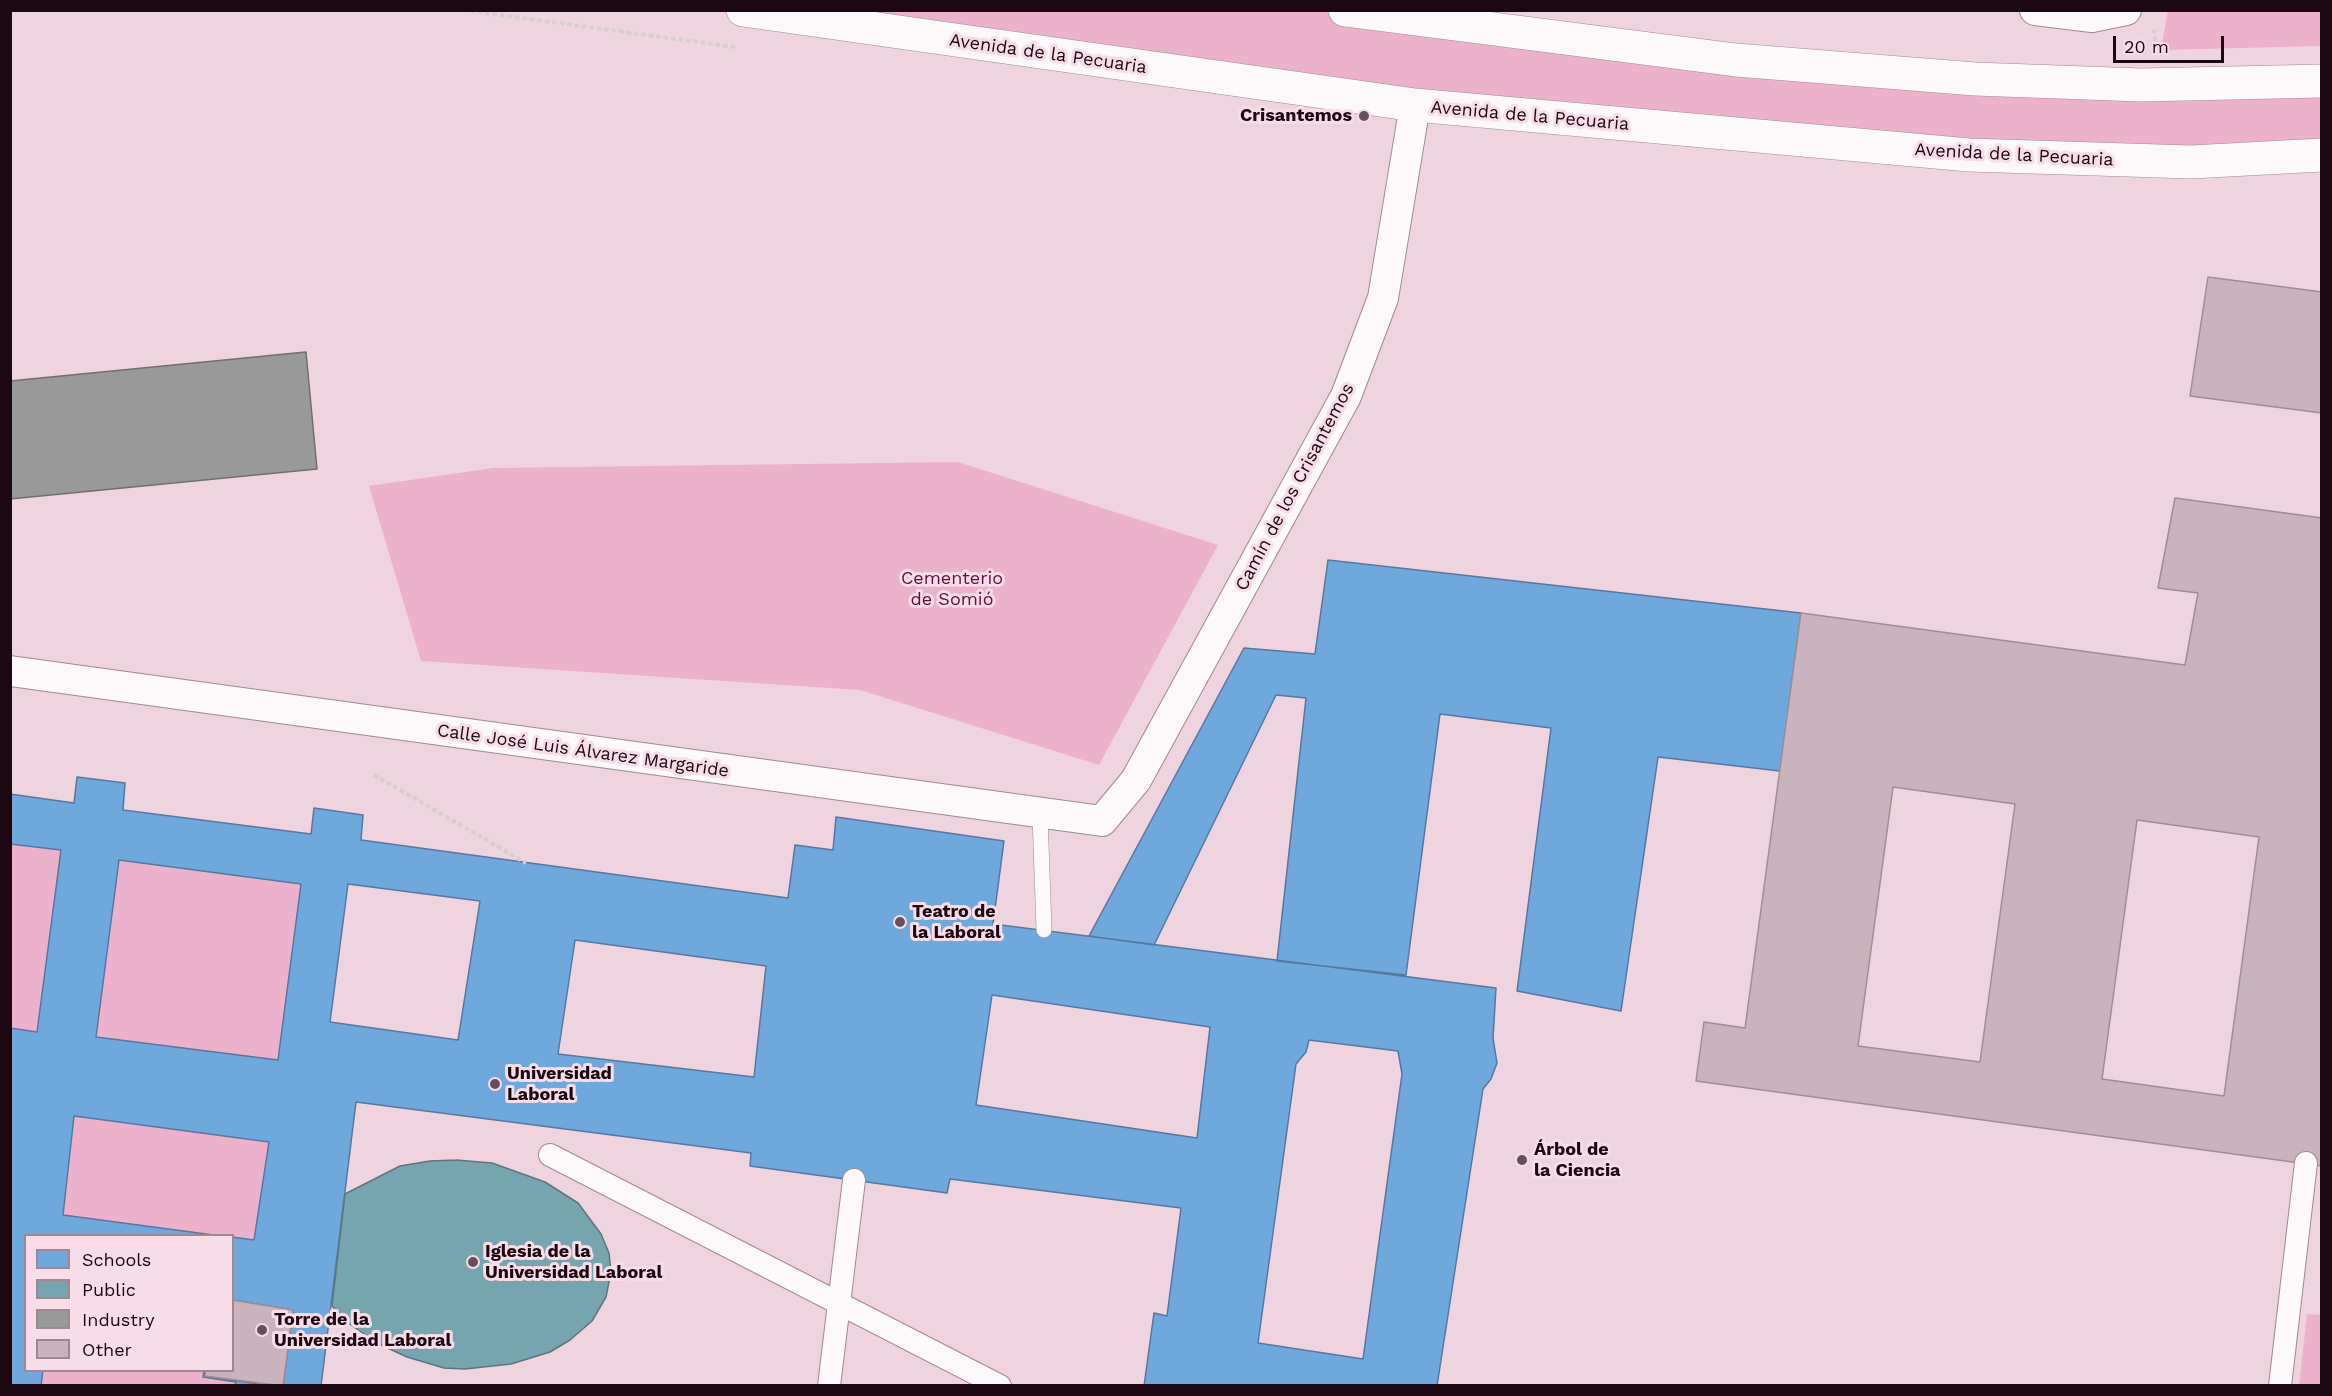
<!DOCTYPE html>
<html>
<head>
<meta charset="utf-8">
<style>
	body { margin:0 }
	#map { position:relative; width:2332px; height:1396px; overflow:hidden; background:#efd3df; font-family:"Work Sans",sans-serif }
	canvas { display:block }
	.frame { position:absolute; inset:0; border:12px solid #1d0712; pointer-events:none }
	.legend { position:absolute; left:24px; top:1234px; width:210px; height:138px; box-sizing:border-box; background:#f8dce8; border:2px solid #a08792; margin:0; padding:8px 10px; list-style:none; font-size:18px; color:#1d0712 }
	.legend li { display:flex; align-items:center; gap:12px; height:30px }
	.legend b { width:30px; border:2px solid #a08792 }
	.scale { position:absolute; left:2113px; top:36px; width:111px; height:27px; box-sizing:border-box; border:3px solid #1d0712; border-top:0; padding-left:8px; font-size:18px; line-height:21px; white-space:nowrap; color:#1d0712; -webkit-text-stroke:4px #f8dce8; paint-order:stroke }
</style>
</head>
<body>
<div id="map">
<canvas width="2332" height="1396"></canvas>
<div class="frame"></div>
<ul class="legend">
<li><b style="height:16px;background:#6fa8dc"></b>Schools</li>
<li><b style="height:16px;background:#76a5af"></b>Public</li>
<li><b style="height:16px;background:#999"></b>Industry</li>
<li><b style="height:16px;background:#cbb3be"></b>Other</li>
</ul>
<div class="scale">20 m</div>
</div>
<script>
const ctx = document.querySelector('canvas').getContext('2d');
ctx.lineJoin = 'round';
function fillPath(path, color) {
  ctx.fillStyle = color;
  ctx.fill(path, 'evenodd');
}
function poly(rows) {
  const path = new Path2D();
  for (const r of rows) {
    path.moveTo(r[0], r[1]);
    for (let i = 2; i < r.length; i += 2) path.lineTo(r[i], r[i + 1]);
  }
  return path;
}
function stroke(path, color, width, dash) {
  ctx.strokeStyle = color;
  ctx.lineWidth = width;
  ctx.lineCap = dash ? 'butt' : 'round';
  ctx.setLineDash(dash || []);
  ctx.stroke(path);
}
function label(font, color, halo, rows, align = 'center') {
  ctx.font = font + ' "Work Sans",sans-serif';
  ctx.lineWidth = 6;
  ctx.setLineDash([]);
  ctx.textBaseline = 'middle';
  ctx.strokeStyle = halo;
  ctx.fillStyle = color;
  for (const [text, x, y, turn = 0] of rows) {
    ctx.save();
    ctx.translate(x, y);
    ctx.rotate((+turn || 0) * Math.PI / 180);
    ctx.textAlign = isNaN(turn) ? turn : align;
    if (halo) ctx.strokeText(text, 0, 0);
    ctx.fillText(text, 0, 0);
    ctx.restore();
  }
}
fillPath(poly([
	[1345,10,1736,60,2321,81,2321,155,1969,155,743,11],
	[2168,11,2321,11,2321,46,2161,50],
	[958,462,1218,545,1099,765,860,690,421,661,369,486,493,468],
	[11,844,61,850,37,1032,11,1028],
	[119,860,301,884,278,1060,96,1037],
	[74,1116,269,1142,254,1240,63,1215],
	[2307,1314,2321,1315,2321,1385,2299,1385],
	[43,1370,204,1371,204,1377,236,1382,235,1386,41,1386]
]), '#ecb2cc');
const schools = poly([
	[1328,560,1801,613,1780,771,1658,757,1621,1011,1517,991,1551,728,1440,714,1406,975,1277,961,1306,698,1276,695,1154,945,1089,936,1244,648,1315,654,1328,560],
	[77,777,125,783,123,810,311,834,314,808,363,815,361,840,788,898,795,845,833,850,836,817,1004,841,993,924,1496,988,1493,1038,1497,1063,1491,1079,1483,1089,1437,1386,1144,1386,1154,1313,1167,1316,1181,1208,950,1179,947,1193,750,1166,751,1153,356,1102,321,1386,283,1386,293,1310,232,1300,232,1237,254,1240,269,1142,74,1116,63,1215,221,1236,26,1236,26,1370,43,1370,41,1386,10,1386,10,1028,37,1032,61,850,10,844,10,794,74,803,77,777],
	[119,860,301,884,278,1060,96,1037,119,860],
	[348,884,480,901,458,1040,330,1022,348,884],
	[575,940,766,966,754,1077,558,1054,575,940],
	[992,995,1210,1027,1197,1138,976,1105,992,995],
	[1309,1040,1398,1051,1402,1074,1363,1359,1258,1343,1296,1064,1306,1052,1309,1040],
	[204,1370,205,1376,272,1386,235,1386,236,1382,203,1377,204,1370]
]);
fillPath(schools, '#6fa8dc');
stroke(schools, '#56789f', 1.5);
const public = poly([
	[456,1160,492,1163,545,1182,578,1203,601,1234,609,1253,611,1272,606,1297,592,1321,570,1340,550,1352,511,1364,465,1369,444,1368,407,1357,379,1344,348,1323,332,1306,345,1194,400,1166,430,1161,456,1160]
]);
fillPath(public, '#76a5af');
stroke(public, '#5b7680', 1.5);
const industry = poly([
	[306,352,317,469,10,499,10,381,306,352]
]);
fillPath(industry, '#999');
stroke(industry, '#746d70', 1.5);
const building = poly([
	[2208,277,2322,292,2322,413,2190,396,2208,277],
	[2175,498,2322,518,2322,1166,1696,1081,1704,1022,1745,1028,1801,613,2185,665,2198,593,2158,588,2175,498],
	[1893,787,2015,804,1980,1062,1858,1046,1893,787],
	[2137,820,2259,837,2224,1096,2102,1079,2137,820],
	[232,1300,293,1310,283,1386,205,1376,206,1370,232,1370,232,1300]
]);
fillPath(building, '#cbb3be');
stroke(building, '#a38c96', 1.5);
const service = poly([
	[1040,815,1044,930]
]);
const pedestrian = poly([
	[550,1155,1000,1386],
	[829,1386,854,1180],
	[2280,1386,2306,1163]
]);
const minor = poly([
	[2035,10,2092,17,2126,10],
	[10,671,1102,821,1136,780,1346,396,1383,298,1415,105]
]);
const tertiary = poly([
	[743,10,1415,105,1969,155,2191,162,2322,155],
	[1345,10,1736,60,1975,79,2141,85,2322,81]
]);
stroke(service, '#a08a94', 16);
stroke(pedestrian, '#a08a94', 24);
stroke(minor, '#a08a94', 32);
stroke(tertiary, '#a08a94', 34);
stroke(poly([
	[463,10,735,47],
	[2154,29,2156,48],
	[374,775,526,863]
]), '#d7ced2', 4, [4.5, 3]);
stroke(service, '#fdf8fa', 15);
stroke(pedestrian, '#fdf8fa', 22);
stroke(minor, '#fdf8fa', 30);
stroke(tertiary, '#fdf8fa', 33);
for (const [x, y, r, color] of [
	[1364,116,6,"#664e5a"],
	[900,922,6,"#664e5a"],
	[495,1084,6,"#664e5a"],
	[1522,1160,6,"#664e5a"],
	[473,1262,6,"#664e5a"],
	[262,1330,6,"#664e5a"]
]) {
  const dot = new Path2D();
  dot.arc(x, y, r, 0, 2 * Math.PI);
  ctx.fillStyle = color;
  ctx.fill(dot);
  stroke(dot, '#f8dce8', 2);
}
label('18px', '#1d0712', '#f8dce8', [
	["Avenida de la Pecuaria",1048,54,8],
	["Avenida de la Pecuaria",1530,116,5],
	["Avenida de la Pecuaria",2014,155,3],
	["Camín de los Crisantemos",1295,487,-62],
	["Calle José Luis Álvarez Margaride",583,751,8]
]);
label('bold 18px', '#1d0712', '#f8dce8', [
	["Crisantemos",1352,116,"right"],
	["Teatro de",912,912],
	["la Laboral",912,933],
	["Universidad",507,1074],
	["Laboral",507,1095],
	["Árbol de",1534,1150],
	["la Ciencia",1534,1171],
	["Iglesia de la",485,1252],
	["Universidad Laboral",485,1273],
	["Torre de la",274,1320],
	["Universidad Laboral",274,1341]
], 'left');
label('18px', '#670c42', '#f8dce8', [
	["Cementerio",952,579],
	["de Somió",952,600]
]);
</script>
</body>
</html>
